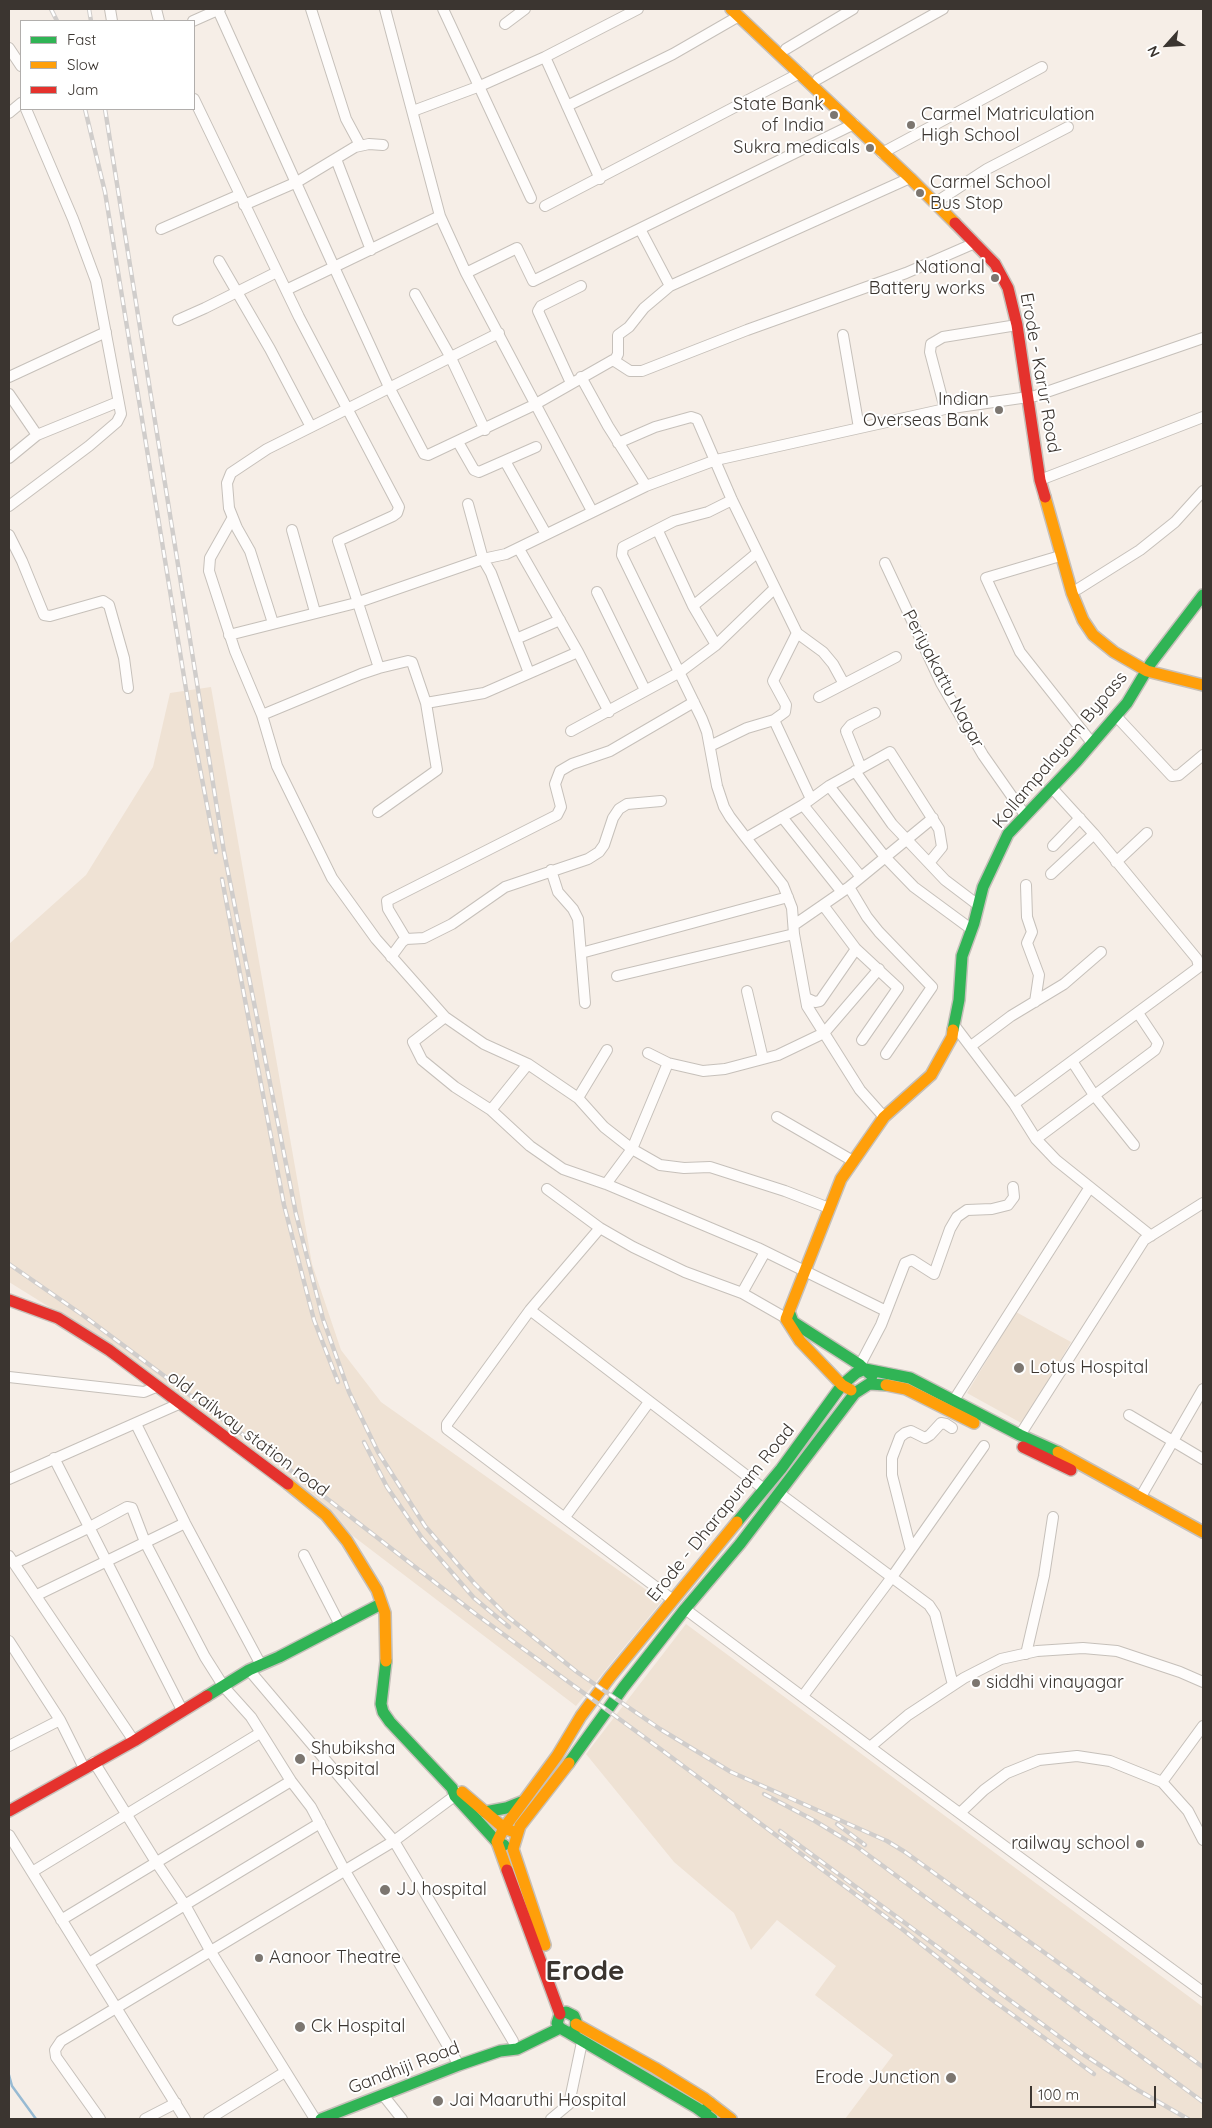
<!DOCTYPE html>
<html>
<head>
<meta charset="utf-8">
<style>
	body { margin:0 }
	#map { position:relative; width:1212px; height:2128px; overflow:hidden; background:#f6eee7; font-family:Quicksand,sans-serif }
	canvas { display:block }
	.frame { position:absolute; inset:0; border:10px solid #3b3530; pointer-events:none }
	.legend { position:absolute; left:20px; top:20px; width:175px; height:90px; box-sizing:border-box; background:#fff; border:1px solid #b1aeac; margin:0; padding:6px 9px; list-style:none; font-size:15px; color:#3b3530 }
	.legend li { display:flex; align-items:center; gap:10px; height:25px }
	.legend b { width:25px; border:1px solid #b1aeac }
	.north { position:absolute; left:1142px; top:20px; width:50px; height:50px; -webkit-text-stroke:4px #fff; paint-order:stroke; rotate:244deg; font-size:14px; font-weight:700; line-height:20px; text-align:center; color:#3b3530 }
	.north::after { content:''; display:block; margin:auto; width:18px; height:22px; background:#3b3530; clip-path:polygon(50% 0,100% 100%,50% 72%,0 100%) }
	.scale { position:absolute; left:1030px; top:2086px; width:126px; height:22px; box-sizing:border-box; border:2px solid #3b3530; border-top:0; padding-left:6px; font-size:15px; line-height:18px; white-space:nowrap; color:#3b3530; -webkit-text-stroke:4px #fff; paint-order:stroke }
</style>
</head>
<body>
<div id="map">
<canvas width="1212" height="2128"></canvas>
<div class="frame"></div>
<ul class="legend">
<li><b style="height:6px;background:#30b455"></b>Fast</li>
<li><b style="height:6px;background:#ff9f0a"></b>Slow</li>
<li><b style="height:6px;background:#e5322d"></b>Jam</li>
</ul>
<div class="north">N</div>
<div class="scale">100 m</div>
</div>
<script>
const ctx = document.querySelector('canvas').getContext('2d');
ctx.lineJoin = 'round';
function fillPath(path, color) {
  ctx.fillStyle = color;
  ctx.fill(path, 'evenodd');
}
function poly(rows) {
  const path = new Path2D();
  for (const r of rows) {
    path.moveTo(r[0], r[1]);
    for (let i = 2; i < r.length; i += 2) path.lineTo(r[i], r[i + 1]);
  }
  return path;
}
function stroke(path, color, width, dash) {
  ctx.strokeStyle = color;
  ctx.lineWidth = width;
  ctx.lineCap = dash ? 'butt' : 'round';
  ctx.setLineDash(dash || []);
  ctx.stroke(path);
}
function label(font, color, halo, rows, align = 'center') {
  ctx.font = font + ' Quicksand,sans-serif';
  ctx.lineWidth = 4;
  ctx.setLineDash([]);
  ctx.textBaseline = 'middle';
  ctx.strokeStyle = halo;
  ctx.fillStyle = color;
  for (const [text, x, y, turn = 0] of rows) {
    ctx.save();
    ctx.translate(x, y);
    ctx.rotate((+turn || 0) * Math.PI / 180);
    ctx.textAlign = isNaN(turn) ? turn : align;
    if (halo) ctx.strokeText(text, 0, 0);
    ctx.fillText(text, 0, 0);
    ctx.restore();
  }
}
fillPath(poly([
	[211,687,312,1264,341,1350,381,1402,662,1601,576,1706,67,1318,9,1282,9,944,86,875,153,767,170,693],
	[1016,1312,1071,1342,1023,1424,967,1393],
	[686,1624,1203,2007,1203,2119,845,2119,893,2055,815,1995,836,1966,777,1920,751,1950,734,1913,674,1862,586,1754]
]), '#efe2d4');
stroke(poly([
	[9,2075,12,2086,36,2119]
]), '#97bad3', 2.5);
const street = poly([
	[110,9,112,21],
	[156,9,159,21],
	[311,9,346,119,360,145],
	[385,9,440,216,466,273,517,248,533,281,854,124],
	[443,9,531,198],
	[218,10,334,267,286,290],
	[193,21,220,9],
	[505,24,525,9],
	[9,48,21,66],
	[786,49,853,9],
	[545,57,600,179],
	[818,79,943,9],
	[194,99,299,317,399,507,397,513,393,516,338,541,379,668],
	[567,106,673,54,739,16],
	[413,111,480,86,545,57,638,9],
	[9,113,21,103],
	[882,153,1042,67],
	[336,159,371,250],
	[941,199,987,169,1068,127],
	[244,205,297,182,355,147,369,144,383,145],
	[545,206,800,73],
	[440,216,334,267,389,387,424,454,428,455,534,405,613,360,630,371,642,371,747,330,906,273,975,243],
	[161,229,239,195],
	[640,229,670,286,910,178],
	[219,261,270,349,311,427],
	[466,273,592,511],
	[415,294,450,356,485,430],
	[178,320,205,308,277,272],
	[843,335,859,428],
	[615,360,618,354,618,335,629,327,644,308,670,286],
	[9,377,106,332],
	[581,377,608,426,646,486],
	[571,383,538,311,541,306,581,286],
	[9,394,37,435],
	[945,409,930,352,931,344,943,337,1017,325],
	[458,442,474,470,479,472,536,447],
	[618,443,655,427,691,417,697,419,732,500,797,633,823,652,833,664,844,684],
	[9,458,37,435,118,402],
	[505,461,546,534],
	[1040,480,1203,417],
	[732,500,708,512,674,521,627,545,623,547,622,555,702,719,707,732,717,786,724,807,730,817,746,838],
	[468,504,483,559,491,573,529,673],
	[9,506,89,446,117,422,121,414,96,281,73,219,26,109],
	[232,519,210,558,209,571,235,651,262,715,277,766,332,878,376,939,445,1017],
	[292,530,315,612],
	[658,531,693,606,716,645],
	[9,535,22,561,44,615,50,616,103,601,109,605,124,658,128,688],
	[519,549,578,652,609,712],
	[1060,556,986,578,1020,652,1092,743],
	[885,563,941,683,983,755,1025,815],
	[1078,589,1140,550,1175,522,1203,491],
	[597,592,645,690],
	[693,606,757,553],
	[273,623,250,551,237,528,229,508,227,483,231,473,267,449,499,333],
	[229,635,356,603,483,559,506,554,646,486,716,460,945,409,1035,396,1203,338],
	[516,639,560,620],
	[819,697,896,657],
	[426,703,484,693,578,652],
	[262,715,361,674,379,668,408,661,412,662,426,703,437,770,378,812],
	[1116,716,1172,776,1179,775,1203,755],
	[774,720,811,799],
	[571,731,680,672,716,645,775,588],
	[710,746,747,728,774,720,785,712,786,705,773,681,797,633],
	[861,768,846,731,851,725,875,713],
	[855,771,892,824,945,880,978,905],
	[829,786,885,857,914,887,971,929],
	[803,805,861,877],
	[782,817,841,891],
	[1053,846,1080,818],
	[1116,862,1147,833],
	[551,870,558,892,573,909,578,919,585,1003],
	[1051,874,1094,834],
	[1026,885,1027,917,1032,932,1027,943,1039,975,1035,1002],
	[849,887,867,917,879,932,932,987,886,1054],
	[794,925,823,905],
	[406,939,388,909,387,901,557,815,561,807,555,784,560,771,572,764,610,751,694,702],
	[581,953,788,897],
	[391,957,402,942,406,939,424,938,452,924,505,887,588,859,599,852,604,845,613,818,619,809,627,804,661,801],
	[617,976,794,934],
	[747,991,763,1059],
	[806,998,815,1002,820,1001,856,949],
	[954,1025,1014,1104,1036,1139,1056,1160,1151,1236],
	[862,1040,898,988,856,949,823,905,849,887,933,818],
	[971,1046,1011,1016,1064,984,1101,952],
	[648,1053,668,1063,703,1071,725,1069,778,1055,824,1033,879,969],
	[1072,1061,1094,1095,1134,1145],
	[578,1098,607,1050],
	[1014,1104,1199,967,1197,959,1094,834,1052,788],
	[491,1110,528,1064],
	[777,1117,853,1161],
	[884,1117,860,1090,807,1006,794,934,792,908,783,885,746,838,803,805,829,786,890,752,939,829,942,847,929,863],
	[1036,1139,1155,1050,1158,1043,1138,1013],
	[606,1184,632,1149,668,1063],
	[547,1189,600,1228,633,1247,685,1272,742,1293,791,1321],
	[829,1208,785,1191,710,1167,684,1168,660,1165,632,1149,604,1127,578,1098,528,1064,484,1044,445,1017,413,1042,422,1060,455,1087,491,1110,530,1146,563,1169,606,1184,758,1248,886,1311],
	[742,1293,765,1252],
	[530,1310,600,1228],
	[860,1365,881,1325,905,1263,912,1260,934,1274,950,1229,957,1217,967,1210,992,1209,1008,1205,1014,1197,1013,1187],
	[9,1377,144,1392,156,1387],
	[954,1400,1090,1187],
	[1129,1415,1203,1459],
	[136,1424,185,1523,261,1665],
	[1020,1435,1144,1240,1203,1203],
	[54,1458,182,1710],
	[9,1479,181,1403],
	[779,1493,929,1605,935,1614,953,1685],
	[1140,1498,1203,1389],
	[565,1517,649,1402],
	[911,1550,892,1475,892,1458,900,1437,905,1433,911,1431,925,1438,930,1435,941,1423,946,1424,952,1428],
	[304,1555,340,1625],
	[9,1556,134,1741],
	[15,1563,88,1528,127,1507,132,1508,145,1542,205,1657,224,1687,251,1717,291,1781,311,1807,345,1871,459,2065],
	[37,1595,185,1523],
	[673,1600,447,1429,447,1424,530,1310,764,1489],
	[685,1609,890,1762,1203,1992],
	[9,1641,60,1720,84,1768],
	[1026,1654,1044,1576,1053,1517],
	[249,1670,394,1841,513,2041],
	[803,1696,892,1577,984,1446],
	[9,1746,60,1720],
	[870,1747,908,1715,964,1678,1001,1659,1037,1651,1083,1648,1117,1651,1180,1672,1203,1682],
	[94,1762,156,1862,185,1905,211,1952,315,2119],
	[1162,1782,1203,1726],
	[960,1813,984,1790,1007,1773,1039,1760,1077,1756,1110,1761,1162,1782,1188,1811,1203,1840],
	[9,1835,185,2119],
	[32,1872,260,1733],
	[61,1920,291,1781],
	[89,1963,320,1823],
	[383,2095,402,2119],
	[100,2119,56,2057,55,2050,61,2041,394,1841,460,1792],
	[145,2119,176,2103],
	[209,2119,285,2072],
	[551,2119,569,2104,582,2042]
]);
const fast = poly([
	[953,1030,959,1000,962,956,974,923,983,887,1008,834,1077,761,1127,703,1151,663,1203,595],
	[790,1314,793,1322,860,1365,872,1376],
	[737,1522,781,1469,842,1385,856,1373,865,1369,910,1378,1020,1435,1058,1452],
	[386,1661,381,1704,383,1712,390,1722,452,1788,455,1796,497,1842,504,1845],
	[207,1696,249,1670,279,1657,381,1604],
	[569,1763,623,1688,685,1609,740,1544,855,1393,869,1384,886,1385],
	[485,1812,506,1808,521,1802],
	[566,2012,574,2016,576,2021,575,2030,569,2033,560,2028,557,2023,560,2014,566,2012],
	[569,2033,697,2108,712,2119],
	[704,2113,710,2103],
	[321,2119,459,2065,500,2051,517,2049,560,2028]
]);
const slow = poly([
	[731,9,910,178,955,223],
	[1045,497,1072,593,1083,620,1093,635,1114,652,1147,671,1203,685],
	[886,1385,906,1389,974,1423],
	[851,1390,842,1385,800,1341,786,1319,841,1179,884,1117,931,1075,952,1037,953,1030],
	[1058,1452,1203,1532],
	[288,1484,326,1515,347,1541,377,1590,385,1613,386,1661],
	[462,1792,504,1828,514,1832],
	[507,1870,497,1842,504,1828,557,1756,581,1716,610,1677,737,1522],
	[545,1945,513,1849,520,1826,569,1763],
	[576,2024,655,2068,705,2099,731,2119]
]);
const jam = poly([
	[955,223,995,264,1008,288,1017,325,1040,480,1045,497],
	[9,1300,58,1318,109,1350,288,1484],
	[1023,1447,1071,1470],
	[9,1811,134,1741,207,1696],
	[507,1870,560,2014]
]);
stroke(street, '#c6c0ba', 12);
stroke(fast, '#c6c0ba', 14);
stroke(slow, '#c6c0ba', 14);
stroke(jam, '#c6c0ba', 14);
stroke(street, '#fefcfb', 10);
stroke(fast, '#30b455', 11);
stroke(slow, '#ff9f0a', 11);
stroke(jam, '#e5322d', 11);
const rail = poly([
	[51,9,57,21],
	[89,9,91,21],
	[85,109,105,192,193,732,216,852],
	[105,109,224,852,296,1214,323,1319,349,1392,378,1452,425,1526,474,1583,507,1616,577,1672,660,1729,731,1772,887,1841,905,1852,1203,2067],
	[222,879,284,1205,314,1320,338,1382],
	[9,1264,84,1316,285,1466,477,1615,659,1748,902,1929,984,1994,1094,2074],
	[364,1442,387,1487,422,1538,474,1598,509,1627],
	[764,1794,815,1821,856,1846,1203,2102],
	[837,1824,865,1845],
	[780,1831,1083,2054,1136,2089,1188,2119]
]);
stroke(rail, '#d0cdcb', 4.5);
stroke(rail, '#fff', 2.5, [8]);
for (const [x, y, r, color] of [
	[834,115,5,"#7c7670"],
	[911,125,5,"#7c7670"],
	[870,148,5,"#7c7670"],
	[920,193,5,"#7c7670"],
	[995,278,5,"#7c7670"],
	[999,410,5,"#7c7670"],
	[1019,1368,6,"#7c7670"],
	[976,1683,5,"#7c7670"],
	[300,1759,6,"#7c7670"],
	[1140,1844,5,"#7c7670"],
	[385,1890,6,"#7c7670"],
	[259,1958,5,"#7c7670"],
	[300,2027,6,"#7c7670"],
	[951,2078,6,"#7c7670"],
	[438,2101,6,"#7c7670"]
]) {
  const dot = new Path2D();
  dot.arc(x, y, r, 0, 2 * Math.PI);
  ctx.fillStyle = color;
  ctx.fill(dot);
  stroke(dot, '#fff', 2);
}
label('18px', '#3b3530', '#fff', [
	["State Bank",824,105,"right"],
	["of India",824,126,"right"],
	["Carmel Matriculation",921,115],
	["High School",921,136],
	["Sukra medicals",860,148,"right"],
	["Carmel School",930,183],
	["Bus Stop",930,204],
	["National",985,268,"right"],
	["Battery works",985,289,"right"],
	["Indian",989,400,"right"],
	["Overseas Bank",989,421,"right"],
	["Lotus Hospital",1030,1368],
	["siddhi vinayagar",986,1683],
	["Shubiksha",311,1749],
	["Hospital",311,1770],
	["railway school",1130,1844,"right"],
	["JJ hospital",396,1890],
	["Aanoor Theatre",269,1958],
	["Ck Hospital",311,2027],
	["Erode Junction",940,2078,"right"],
	["Jai Maaruthi Hospital",449,2101]
], 'left');
label('18px', '#3b3530', '#fff', [
	["Erode - Karur Road",1040,373,80],
	["Periyakattu Nagar",943,679,62],
	["Kollampalayam Bypass",1060,750,-50],
	["old railway station road",248,1434,37],
	["Erode - Dharapuram Road",721,1513,-51],
	["Gandhiji Road",404,2068,-21]
]);
label('bold 28px', '#3b3530', '#fff', [
	["Erode",585,1972]
]);
</script>
</body>
</html>
